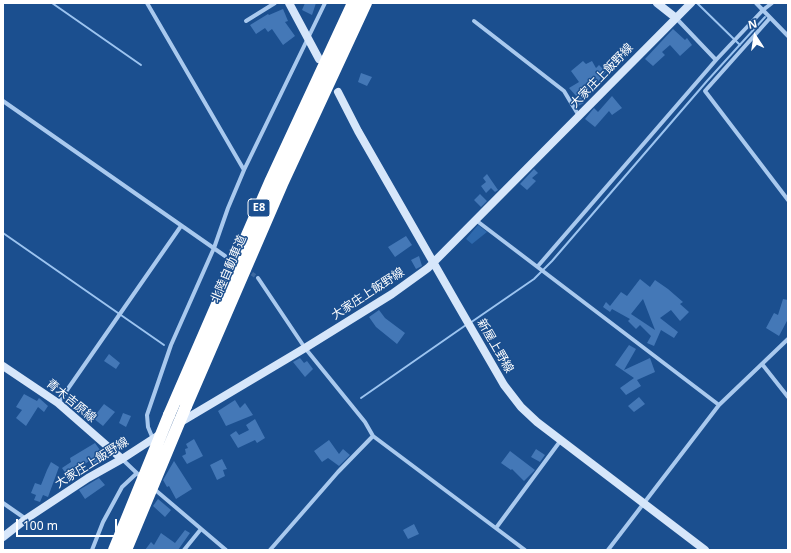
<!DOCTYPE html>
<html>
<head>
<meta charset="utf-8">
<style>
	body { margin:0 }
	#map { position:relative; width:791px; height:553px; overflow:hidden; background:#1b4f8f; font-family:"Noto Sans",sans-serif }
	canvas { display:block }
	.frame { position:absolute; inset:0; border:4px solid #fff; pointer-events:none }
	.north { position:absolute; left:735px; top:16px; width:40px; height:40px; -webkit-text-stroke:3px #1b4f8f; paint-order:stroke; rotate:348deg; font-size:11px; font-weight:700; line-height:16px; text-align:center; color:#fff }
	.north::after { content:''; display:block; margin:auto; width:14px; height:18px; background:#fff; clip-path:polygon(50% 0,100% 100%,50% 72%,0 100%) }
	.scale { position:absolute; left:16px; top:519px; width:101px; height:18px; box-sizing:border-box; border:2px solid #fff; border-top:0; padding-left:5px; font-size:12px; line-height:14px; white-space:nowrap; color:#fff; -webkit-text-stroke:3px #1b4f8f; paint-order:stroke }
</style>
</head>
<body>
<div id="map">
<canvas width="791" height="553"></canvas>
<div class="frame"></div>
<div class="north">N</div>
<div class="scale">100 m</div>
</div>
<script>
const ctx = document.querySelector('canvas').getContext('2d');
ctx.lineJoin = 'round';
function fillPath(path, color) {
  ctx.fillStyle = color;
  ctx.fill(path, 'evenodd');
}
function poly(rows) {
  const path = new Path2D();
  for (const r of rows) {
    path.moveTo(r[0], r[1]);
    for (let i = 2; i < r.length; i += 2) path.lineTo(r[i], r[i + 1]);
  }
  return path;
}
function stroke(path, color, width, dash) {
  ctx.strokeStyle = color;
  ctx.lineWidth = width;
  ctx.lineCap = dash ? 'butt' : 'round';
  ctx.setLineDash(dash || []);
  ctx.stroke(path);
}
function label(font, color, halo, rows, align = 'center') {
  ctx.font = font + ' "Noto Sans","Noto Sans JP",sans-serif';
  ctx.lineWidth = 3;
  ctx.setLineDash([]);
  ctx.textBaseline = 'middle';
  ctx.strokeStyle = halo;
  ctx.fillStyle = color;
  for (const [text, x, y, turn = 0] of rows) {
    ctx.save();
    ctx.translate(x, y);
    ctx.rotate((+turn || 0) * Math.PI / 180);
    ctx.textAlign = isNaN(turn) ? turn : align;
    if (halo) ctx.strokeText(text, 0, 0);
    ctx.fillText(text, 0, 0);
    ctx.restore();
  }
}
fillPath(poly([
	[478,225,487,232,472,244,466,239]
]), '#2e69ad');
stroke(poly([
	[52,3,141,65],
	[697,3,740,45],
	[3,233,164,345],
	[470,323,534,279,552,261,707,81,765,17],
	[361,398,466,325]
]), '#9cc4f0', 2);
fillPath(poly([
	[305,3,316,3,312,15,302,10],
	[283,9,288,21,285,22,295,36,283,45,272,29,268,32,265,28,256,34,250,25,268,14,269,15],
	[673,29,685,40,687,38,692,45,680,56,670,45,662,52,665,55,653,66,645,59],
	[583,61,586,64,592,61,596,68,599,65,606,72,595,85,581,95,584,103,578,106,573,99,577,97,569,88,579,82,571,71],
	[361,73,372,77,367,86,358,82],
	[612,96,622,108,612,115,609,111,595,127,585,119,594,108,598,112],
	[534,169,538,173,532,178,536,181,527,190,520,184],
	[487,174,498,190,495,192,491,188,486,193,481,186,486,182,483,178],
	[480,194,487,201,481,207,474,200],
	[406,236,412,245,395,257,388,247],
	[419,256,422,266,416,269,411,260],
	[640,279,650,287,655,280,668,289,683,302,680,304,689,312,680,321,671,310,660,318,678,332,674,338,661,330,654,346,647,343,651,336,640,325,636,329,628,321,630,319,612,309,610,312,603,307,606,302,610,306,621,292,627,296],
	[643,299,655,330,631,314],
	[783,299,788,300,788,319,779,336,766,328,774,313,778,315],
	[379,310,385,318,405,333,397,344,376,327,369,317],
	[629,345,636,349,624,370,650,358,655,372,637,380,641,386,626,395,620,388,634,378,615,365],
	[109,354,120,363,116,369,104,361],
	[300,358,304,363,307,361,313,369,305,377,293,362],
	[24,394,37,401,39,398,48,406,44,412,38,407,26,426,16,418,22,410,16,407],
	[639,397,645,404,634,412,628,406],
	[235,400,240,408,245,403,253,415,226,426,218,411],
	[104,404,115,412,103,426,93,418],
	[123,413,131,416,126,427,119,423],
	[255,419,265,438,257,443,255,440,238,448,230,435,236,431,239,435,249,430,246,425],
	[194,439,203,456,187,464,182,456,186,454,185,449,188,448,186,444],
	[329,440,339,454,343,449,350,455,339,466,328,458,322,462,314,451],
	[95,443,100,450,103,450,107,458,96,466,92,459,75,471,77,476,70,480,62,468,71,462,70,458],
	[536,449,545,455,540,462,531,457],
	[510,451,535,470,524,481,512,469,511,470,501,463],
	[222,459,227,469,223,470,225,476,217,480,210,465],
	[174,461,192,489,176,499,169,486,167,487,163,480],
	[51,462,59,467,48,497,43,495,40,502,34,500,36,495,31,493,35,483,41,485,47,470],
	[99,478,105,485,85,499,79,490],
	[158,499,171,510,165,517,153,506],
	[414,524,419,534,408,539,403,530],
	[185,530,190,533,178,550,145,550,151,542,154,545,161,533,175,543]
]), '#4478b7');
stroke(poly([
	[247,270,258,278]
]), '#3d69a0', 4, [4, 2]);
stroke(poly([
	[147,3,244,170],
	[756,3,788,36],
	[676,18,716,60,763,10,772,3],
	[770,18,705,91,788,200],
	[246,21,275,3],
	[474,21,564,91,579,116],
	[3,101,225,256],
	[477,221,719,405],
	[538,266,716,60],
	[258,278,305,348,365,422,373,436,525,550],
	[762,364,788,397],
	[58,403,181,226],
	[153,439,148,427,147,415,171,345,214,248,228,208,244,170,325,3],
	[122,459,142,478],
	[153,488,226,550],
	[3,503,26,519],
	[496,528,561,440],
	[92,550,103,522,122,487,137,473],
	[184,550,201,529],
	[270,550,338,472,373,436],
	[608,550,719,405,788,339]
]), '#a9c9ee', 4);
stroke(poly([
	[289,3,319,59],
	[657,3,676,18],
	[338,92,358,131,456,302,504,385,521,407,537,422,705,550],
	[3,366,58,403,122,459],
	[179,423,305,348,392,294,428,268,691,3],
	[3,537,26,519,88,478,122,459,162,433]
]), '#d6e6fa', 8);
stroke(poly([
	[186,406,282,184,366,3],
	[169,415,271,180,353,3]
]), '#fff', 12);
stroke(poly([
	[114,550,169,415],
	[126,550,186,406]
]), '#fff', 12);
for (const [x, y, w] of [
	[259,208,22]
]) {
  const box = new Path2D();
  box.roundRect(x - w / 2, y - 9, w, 18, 3);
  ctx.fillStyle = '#1b4f8f';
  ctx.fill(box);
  stroke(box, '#fff', 1);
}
label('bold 11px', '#fff', null, [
	["E8",259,208]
]);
label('12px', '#fff', '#1b4f8f', [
	["大家庄上飯野線",602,76,-46],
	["北陸自動車道",229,269,-67],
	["大家庄上飯野線",368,294,-33],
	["新屋上野線",495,346,60],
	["青木吉原線",71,401,39],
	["大家庄上飯野線",92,463,-32]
]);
</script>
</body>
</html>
